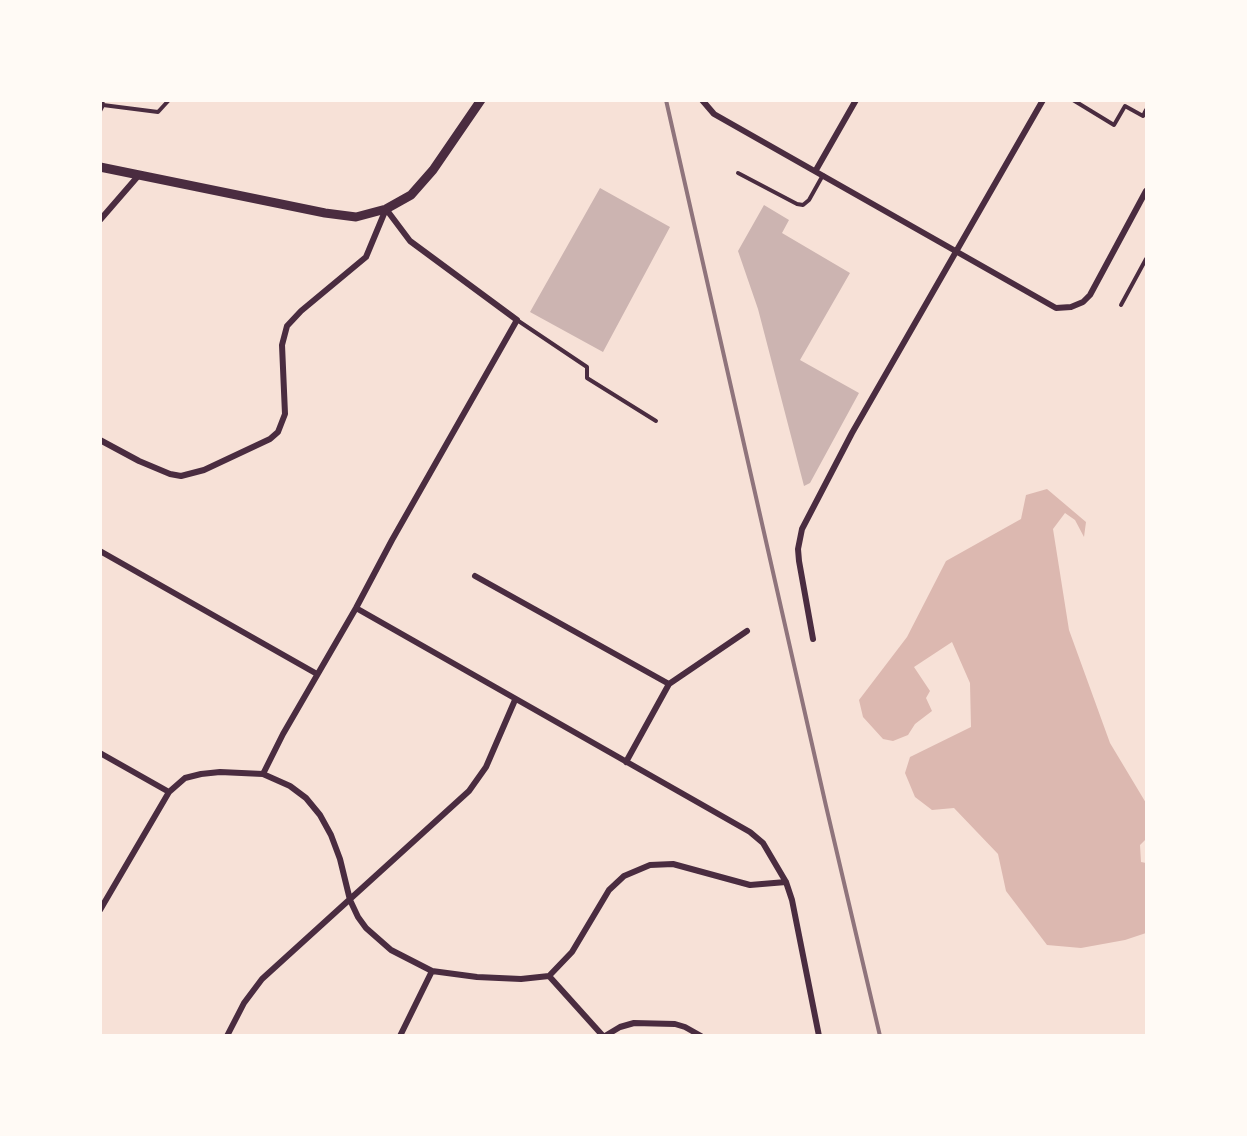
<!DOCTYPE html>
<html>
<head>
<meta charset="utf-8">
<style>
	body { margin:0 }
	#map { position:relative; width:1247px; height:1136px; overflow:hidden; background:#f7e1d7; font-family:Lora,serif }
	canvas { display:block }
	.frame { position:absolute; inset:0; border:102px solid #fffaf5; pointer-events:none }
</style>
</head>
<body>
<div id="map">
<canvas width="1247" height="1136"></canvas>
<div class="frame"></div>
</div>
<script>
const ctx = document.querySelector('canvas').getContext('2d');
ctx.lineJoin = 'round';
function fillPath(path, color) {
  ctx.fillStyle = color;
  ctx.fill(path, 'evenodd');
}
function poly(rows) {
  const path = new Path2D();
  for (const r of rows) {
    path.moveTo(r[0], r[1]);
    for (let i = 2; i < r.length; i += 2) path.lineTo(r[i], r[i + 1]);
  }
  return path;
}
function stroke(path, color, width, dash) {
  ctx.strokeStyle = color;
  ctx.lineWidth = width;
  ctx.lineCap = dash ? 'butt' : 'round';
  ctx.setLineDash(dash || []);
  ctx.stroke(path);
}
fillPath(poly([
	[1047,489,1086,522,1084,537,1075,520,1065,513,1053,529,1069,630,1110,743,1146,803,1146,839,1140,845,1141,862,1146,863,1146,933,1125,940,1081,948,1047,945,1006,891,998,854,954,808,932,810,915,797,905,773,910,757,971,727,970,683,952,642,914,667,930,691,926,698,932,711,915,724,908,735,893,741,883,739,863,717,859,700,907,637,946,561,1021,519,1026,495]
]), '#dcb8b0');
fillPath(poly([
	[600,188,670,227,603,352,530,312],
	[764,205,789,220,782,233,850,273,800,360,859,393,810,483,804,486,758,309,738,251]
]), '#ccb4b1');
stroke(poly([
	[1073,100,1114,125,1125,106,1143,116,1146,110],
	[103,105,158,112,169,100],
	[100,111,103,105,102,100],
	[738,173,797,204,803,205,809,200,823,175],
	[1121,305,1146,259],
	[517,320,587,367,587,378,656,421]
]), '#4a2c40', 4);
stroke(poly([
	[702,100,714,114,1056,308,1071,307,1083,302,1090,295,1146,191],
	[816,170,856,100],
	[100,220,139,175],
	[100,440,139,461,170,474,181,476,204,470,270,439,278,432,285,414,282,345,287,326,301,311,366,257,386,209],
	[100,551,317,674],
	[475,576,669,684],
	[356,608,750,832,763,843,786,882,792,900,819,1036],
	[813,639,799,561,798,549,802,529,852,433,1043,100],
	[100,753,169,792],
	[626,762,669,684,747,631],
	[263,774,283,734,356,608,392,540,517,320,410,241,386,209],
	[100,910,169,792,185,778,201,774,220,772,263,774,290,786,306,798,320,815,331,835,340,859,350,900,358,917,366,928,391,950,432,971,477,977,521,979,549,976,572,952,609,890,624,876,650,865,673,864,750,885,786,882],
	[549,976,603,1036],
	[227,1036,244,1003,262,979,469,791,486,767,515,700],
	[400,1036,432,971],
	[605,1036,620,1027,634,1023,675,1024,685,1027,701,1036]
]), '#4a2c40', 6);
stroke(poly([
	[100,167,325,213,356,217,386,209,411,195,433,170,481,100]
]), '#4a2c40', 9);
stroke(poly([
	[666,100,826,806,880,1036]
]), '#8f747c', 4);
</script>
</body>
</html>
